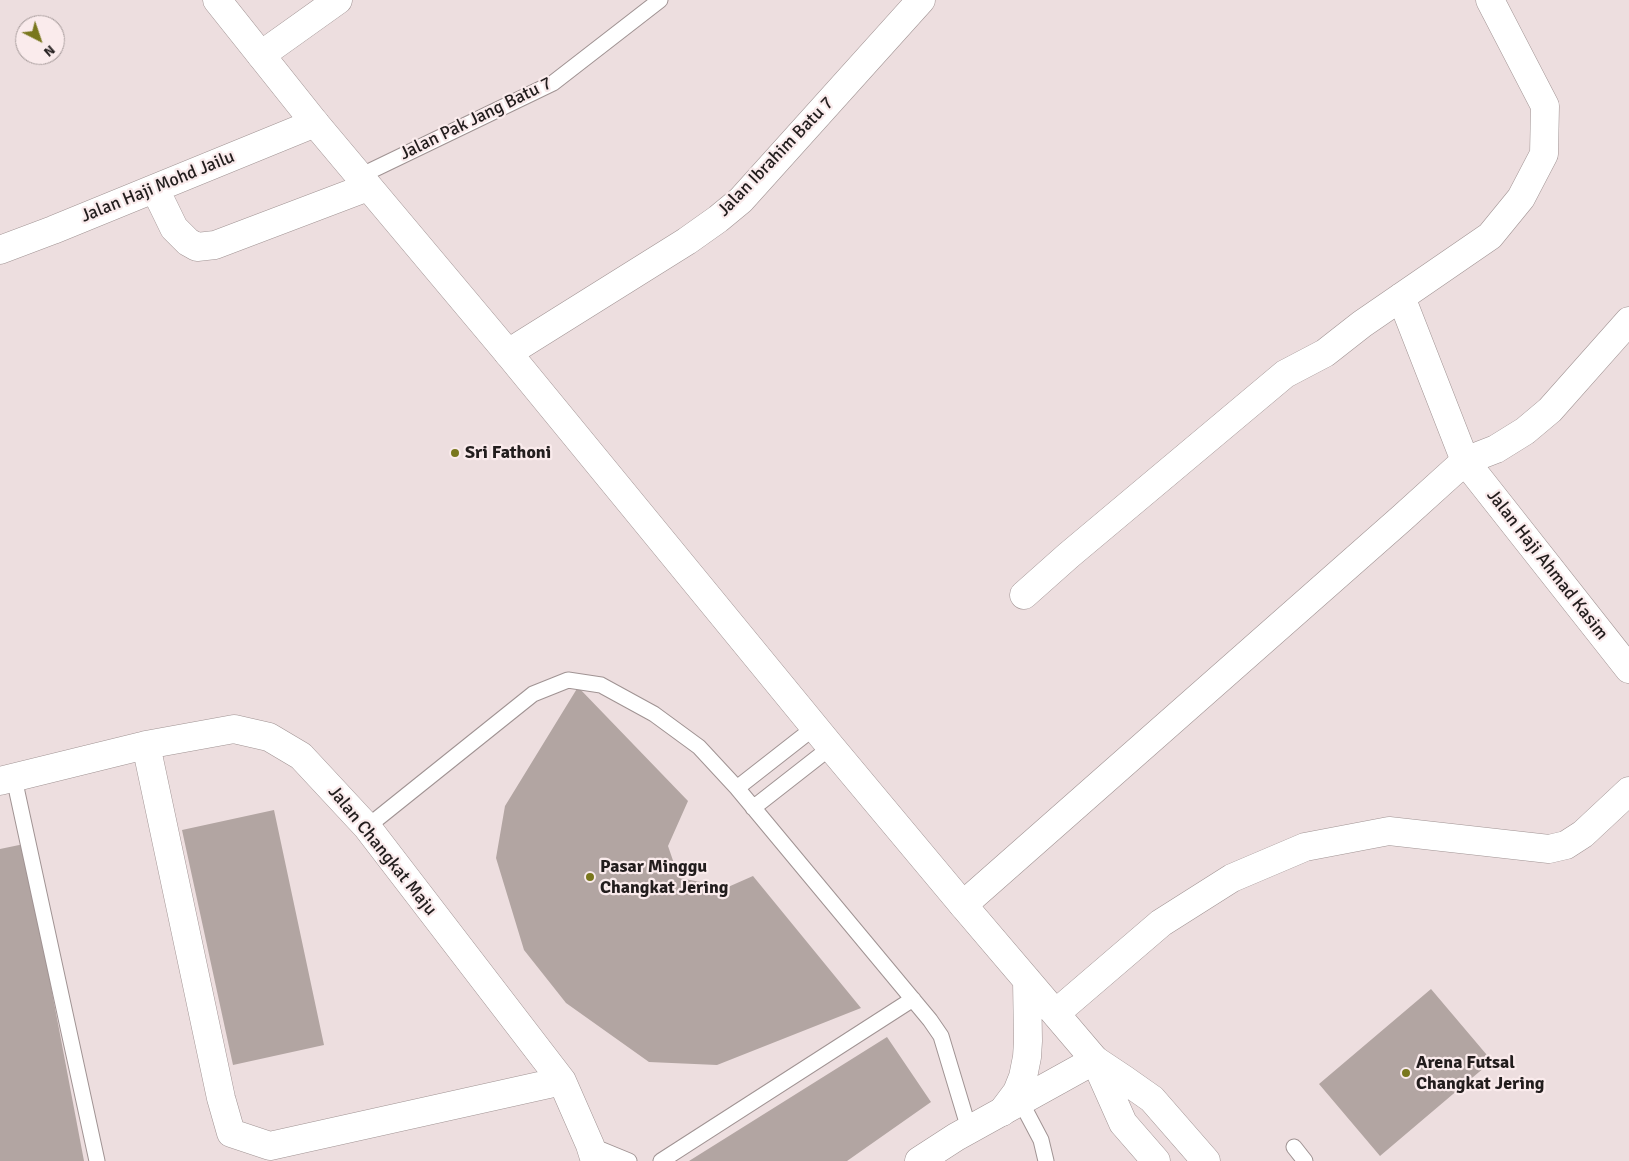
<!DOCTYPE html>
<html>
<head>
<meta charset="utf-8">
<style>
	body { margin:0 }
	#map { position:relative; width:1629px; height:1161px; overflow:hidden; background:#eddedf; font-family:Signika,sans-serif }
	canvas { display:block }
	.north { position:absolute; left:15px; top:15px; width:50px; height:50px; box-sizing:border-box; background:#faebec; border:1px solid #a49999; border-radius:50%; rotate:139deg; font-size:14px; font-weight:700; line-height:20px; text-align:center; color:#221d1d }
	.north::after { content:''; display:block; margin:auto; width:18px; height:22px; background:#79771d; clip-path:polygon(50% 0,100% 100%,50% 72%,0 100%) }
</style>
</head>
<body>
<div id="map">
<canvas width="1629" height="1161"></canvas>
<div class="north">N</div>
</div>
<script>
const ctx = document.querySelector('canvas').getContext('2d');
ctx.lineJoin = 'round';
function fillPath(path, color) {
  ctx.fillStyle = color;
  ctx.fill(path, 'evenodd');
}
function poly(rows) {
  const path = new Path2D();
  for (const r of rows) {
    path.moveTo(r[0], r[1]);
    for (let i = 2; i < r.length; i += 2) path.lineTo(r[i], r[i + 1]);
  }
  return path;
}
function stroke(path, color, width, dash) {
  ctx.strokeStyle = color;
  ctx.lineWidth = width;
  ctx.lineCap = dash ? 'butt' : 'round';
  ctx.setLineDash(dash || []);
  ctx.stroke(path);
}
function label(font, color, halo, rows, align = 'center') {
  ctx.font = font + ' Signika,sans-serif';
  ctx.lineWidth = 4.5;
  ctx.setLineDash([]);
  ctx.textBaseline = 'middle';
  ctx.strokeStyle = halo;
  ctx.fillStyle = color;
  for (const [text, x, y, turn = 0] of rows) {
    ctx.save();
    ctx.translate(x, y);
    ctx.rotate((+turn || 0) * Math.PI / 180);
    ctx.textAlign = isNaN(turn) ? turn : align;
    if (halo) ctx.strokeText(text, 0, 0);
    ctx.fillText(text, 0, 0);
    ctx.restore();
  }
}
fillPath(poly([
	[578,687,688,801,668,846,679,878,728,887,753,876,861,1008,717,1065,649,1062,566,1003,524,950,496,858,505,806],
	[274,810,324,1045,233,1065,182,830],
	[24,844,84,1161,0,1161,0,849],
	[1431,989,1492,1061,1380,1156,1319,1084],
	[887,1037,931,1102,847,1161,689,1161]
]), '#b2a5a2');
const service = poly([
	[360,176,553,83,660,0],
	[14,778,97,1161],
	[737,788,815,727],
	[753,808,831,747],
	[367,827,533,694,568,680,601,685,654,714,699,747,737,788,930,1020,941,1036,969,1129],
	[1021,1102,1041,1140,1046,1161],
	[590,1145,629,1161],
	[1294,1147,1305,1161],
	[661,1161,913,999]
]);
const minor = poly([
	[261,55,338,0],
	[155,189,174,228,188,242,197,247,215,245,368,187],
	[0,250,53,230,315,123],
	[1401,297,1465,461,1629,669],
	[508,353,687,241,718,219,741,200,921,0],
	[1024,595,1069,555,1285,374,1325,353,1362,324,1490,236,1521,198,1544,154,1545,106,1490,0],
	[146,745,221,1098,231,1133,270,1146,562,1081],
	[0,781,146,745,234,729,269,737,301,756,367,827,562,1081,590,1145,595,1161],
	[963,905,1402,518,1465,461,1496,449,1525,431,1550,410,1629,321],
	[1056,1013,1161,923,1232,878,1305,847,1389,831,1549,849,1566,845,1583,834,1629,791],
	[919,1161,956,1137,1095,1060]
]);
const secondary = poly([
	[217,0,315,123,508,353,831,747,963,905,1095,1060,1123,1123,1156,1161],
	[1095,1060,1125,1080,1152,1099,1206,1161],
	[1002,1112,1017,1092,1023,1077,1027,1057,1028,1041,1027,980]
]);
stroke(service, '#a09393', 17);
stroke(minor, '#a09393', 29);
stroke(secondary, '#a09393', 29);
stroke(service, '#fff', 15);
stroke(minor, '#fff', 28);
stroke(secondary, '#fff', 28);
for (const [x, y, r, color] of [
	[455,453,5,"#79771d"],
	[590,877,5,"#79771d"],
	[1406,1073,5,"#79771d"]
]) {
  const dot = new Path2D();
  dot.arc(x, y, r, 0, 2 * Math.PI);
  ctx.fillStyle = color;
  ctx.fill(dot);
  stroke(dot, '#faebec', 2);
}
label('18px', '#221d1d', '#faebec', [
	["Jalan Pak Jang Batu 7",476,119,-26],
	["Jalan Ibrahim Batu 7",776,157,-46],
	["Jalan Haji Mohd Jailu",158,187,-22],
	["Jalan Haji Ahmad Kasim",1547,565,52],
	["Jalan Changkat Maju",382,851,51]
]);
label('bold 18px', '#221d1d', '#faebec', [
	["Sri Fathoni",465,453],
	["Pasar Minggu",600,867],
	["Changkat Jering",600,888],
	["Arena Futsal",1416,1063],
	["Changkat Jering",1416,1084]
], 'left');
</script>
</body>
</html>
